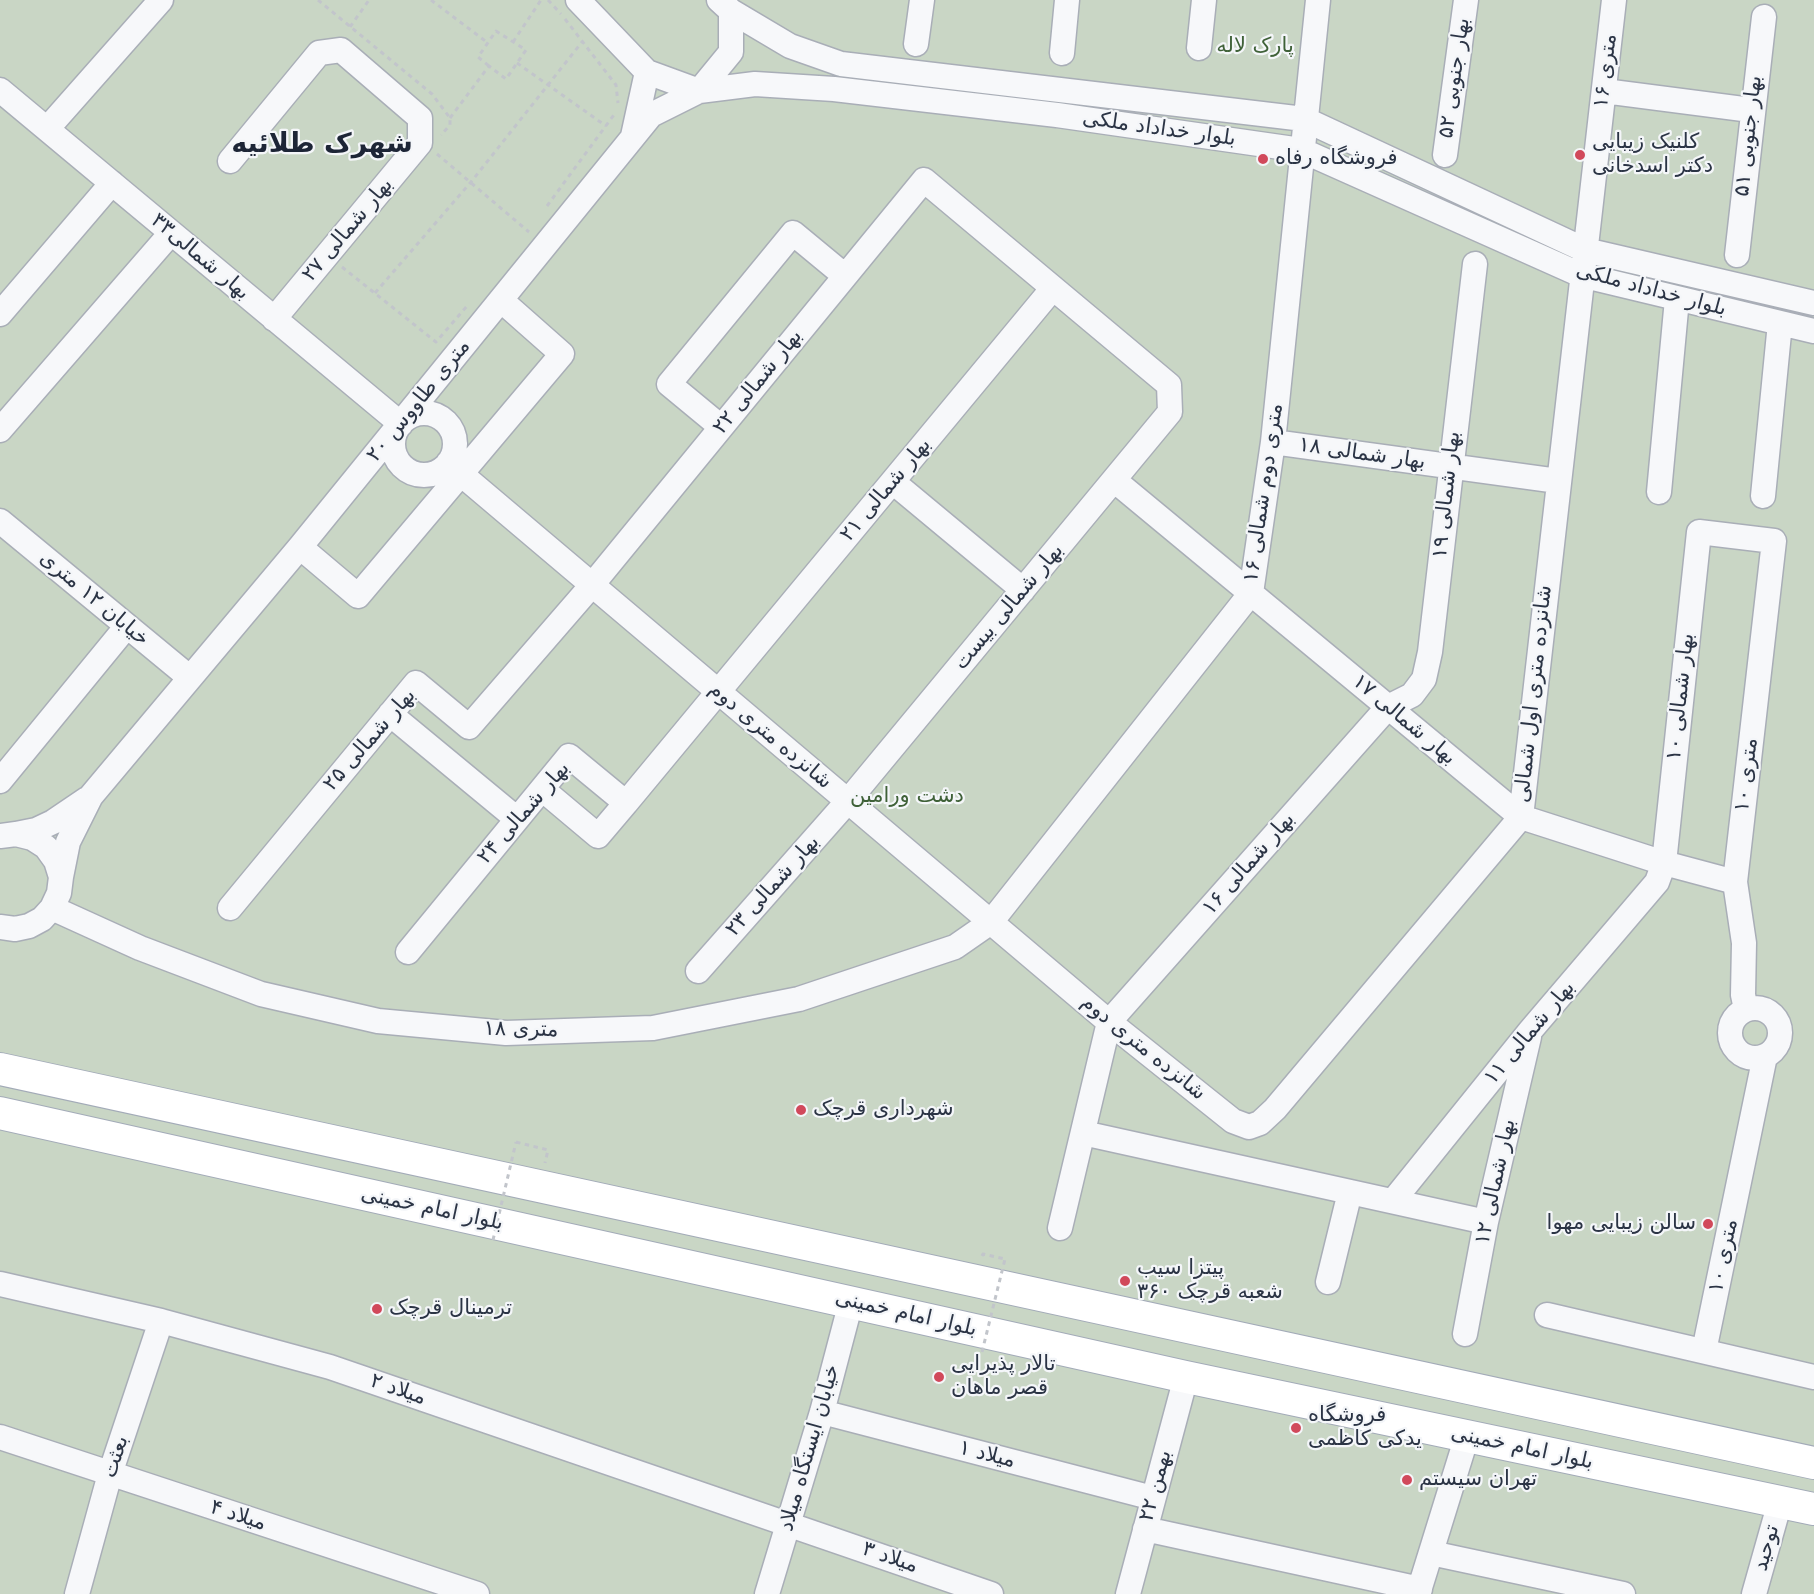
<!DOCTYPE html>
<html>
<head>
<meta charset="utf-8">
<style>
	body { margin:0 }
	canvas { display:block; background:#e4e7ec }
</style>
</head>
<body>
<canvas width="1814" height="1594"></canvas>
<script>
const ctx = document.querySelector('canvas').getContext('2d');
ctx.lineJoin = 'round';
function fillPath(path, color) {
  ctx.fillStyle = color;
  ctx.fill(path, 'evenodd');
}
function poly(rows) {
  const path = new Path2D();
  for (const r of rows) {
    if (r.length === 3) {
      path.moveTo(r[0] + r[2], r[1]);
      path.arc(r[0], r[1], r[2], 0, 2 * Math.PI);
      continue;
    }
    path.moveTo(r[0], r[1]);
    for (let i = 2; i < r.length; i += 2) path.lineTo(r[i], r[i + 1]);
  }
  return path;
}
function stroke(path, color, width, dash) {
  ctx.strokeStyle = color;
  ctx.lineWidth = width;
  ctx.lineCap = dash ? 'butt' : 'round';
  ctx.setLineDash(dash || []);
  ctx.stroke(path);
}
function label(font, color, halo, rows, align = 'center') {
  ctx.font = font + ' "DejaVu Sans",Cairo,sans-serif';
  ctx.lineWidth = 4.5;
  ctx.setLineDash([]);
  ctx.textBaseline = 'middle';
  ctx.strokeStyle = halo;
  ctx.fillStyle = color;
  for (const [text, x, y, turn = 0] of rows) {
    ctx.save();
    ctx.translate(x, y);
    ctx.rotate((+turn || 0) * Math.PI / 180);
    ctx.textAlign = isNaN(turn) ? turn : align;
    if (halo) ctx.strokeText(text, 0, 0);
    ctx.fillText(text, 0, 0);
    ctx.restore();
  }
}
fillPath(poly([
	[0,0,1814,0,1814,1594,0,1594]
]), '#c9d6c5');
const minor = poly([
	[578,0,647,72,699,91,755,84,834,89,1057,115,1301,150,1581,275,1814,331],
	[719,0,731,11,790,46,841,64,1304,119,1585,250,1814,303],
	[916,44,922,0],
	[1199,48,1204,0],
	[1062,53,1067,0],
	[0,90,401,424],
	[1604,91,1751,110],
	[47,129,161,0],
	[633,136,647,72],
	[1445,155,1466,0],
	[230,161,319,53,341,50,420,118,420,143,274,319],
	[1737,255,1764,17],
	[0,314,112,183],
	[424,444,31],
	[721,427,669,384,793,233,845,276],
	[0,430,171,233],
	[1273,442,1558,481],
	[448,463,1109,1022,1233,1121,1249,1127,1260,1123,1275,1109,1521,817,1614,0],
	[1114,480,1521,817,1664,863,1735,882],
	[893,482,1023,590],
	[1659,492,1677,299],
	[1763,496,1780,323],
	[0,521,189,677],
	[300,547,358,596,562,354,502,301],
	[390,714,517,819],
	[0,781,127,626],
	[542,789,598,836,626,803],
	[16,834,36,830,53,822,87,799],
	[0,836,16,834,32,838,46,847,56,861,61,877,59,893,52,908,42,919,29,926,15,929,0,927],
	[61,877,68,842,91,796,300,547,651,115,699,91,731,52,731,11],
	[52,908,140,948,261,994,378,1021,506,1033,653,1028,799,999,955,947,991,922,1251,593,1273,442,1318,0],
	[230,908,416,683,469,727,592,585,924,180,1169,385,1170,412,848,801,698,971],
	[408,952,569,756,626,803,1053,288],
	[1755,1033,25],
	[1083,1133,1486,1222],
	[1393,1201,1530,1031,1657,882,1664,863,1699,532,1774,541,1735,882,1744,943,1743,995,1746,1009],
	[1060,1228,1109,1022,1388,707,1412,695,1424,679,1430,652,1475,264],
	[1328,1282,1350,1192],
	[0,1284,161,1321,330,1367,991,1594],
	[1547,1315,1814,1377],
	[1465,1334,1486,1222,1529,1037],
	[1704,1351,1765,1056],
	[822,1412,1153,1498],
	[0,1437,477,1594],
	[1145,1529,1420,1589],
	[1431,1553,1623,1594],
	[77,1594,110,1474,161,1321],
	[767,1594,822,1412,851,1302],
	[1128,1594,1186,1377],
	[1418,1594,1467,1436],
	[1754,1594,1780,1502]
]);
const major = poly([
	[0,1069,1814,1463],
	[0,1113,1186,1377,1814,1509]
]);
stroke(minor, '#a9aeb7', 27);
stroke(major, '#a3abb8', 34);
stroke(poly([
	[318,0,432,94,450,118,450,125,441,135],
	[431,0,488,43],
	[548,0,561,14],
	[565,19,616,85,618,103],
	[350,27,369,0],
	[513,42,541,0],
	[517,63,606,126],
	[450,118,489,66,506,79,526,50,496,31,478,57,489,66],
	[437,154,529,232],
	[547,206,616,112],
	[342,267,436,342,467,306],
	[375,293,471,182,582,42],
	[516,1142,548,1150,545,1163],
	[982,1256,983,1254,1005,1259]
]), '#c2c5cb', 3, [4.5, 4.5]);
stroke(minor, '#f7f8fa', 24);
stroke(major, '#fff', 32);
stroke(poly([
	[493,1240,516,1142],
	[982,1352,1005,1259]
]), '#c2c5cb', 3, [4.5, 4.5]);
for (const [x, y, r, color] of [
	[1580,155,6,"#d1495b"],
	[1263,159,6,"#d1495b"],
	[801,1110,6,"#d1495b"],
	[1708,1224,6,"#d1495b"],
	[1125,1281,6,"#d1495b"],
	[377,1309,6,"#d1495b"],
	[939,1377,6,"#d1495b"],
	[1296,1428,6,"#d1495b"],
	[1407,1480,6,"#d1495b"]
]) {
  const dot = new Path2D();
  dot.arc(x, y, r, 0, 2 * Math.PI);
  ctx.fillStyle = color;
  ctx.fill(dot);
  stroke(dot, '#f4f6f9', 2);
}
label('21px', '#3f6138', '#f4f6f9', [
	["پارک لاله",1255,47],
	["دشت ورامین",907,797]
]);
label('21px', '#2b3445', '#f4f6f9', [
	["۱۶ متری",1606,71,-83],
	["بهار جنوبی ۵۲",1455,78,-82],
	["بلوار خداداد ملکی",1159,129,8],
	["بهار جنوبی ۵۱",1749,136,-84],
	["بهار شمالی ۲۷",348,230,-50],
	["بهار شمالی۳۳",200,257,40],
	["بلوار خداداد ملکی",1651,290,15],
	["بهار شمالی ۲۲",758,382,-51],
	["۲۰ متری طاووس",419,401,-51],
	["بهار شمالی ۱۸",1362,454,8],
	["بهار شمالی ۲۱",886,490,-50],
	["۱۶ متری دوم شمالی",1264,493,-82],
	["بهار شمالی ۱۹",1447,495,-84],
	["خیابان ۱۲ متری",94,599,40],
	["بهار شمالی بیست",1009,607,-50],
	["شانزده متری اول شمالی",1534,694,-84],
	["بهار شمالی ۱۰",1681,697,-84],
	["بهار شمالی ۱۷",1404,720,40],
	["شانزده متری دوم",770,736,40],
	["بهار شمالی ۲۵",370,740,-49],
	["۱۰ متری",1747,775,-83],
	["بهار شمالی ۲۴",524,813,-49],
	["بهار شمالی ۱۶",1249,864,-49],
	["بهار شمالی ۲۳",773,886,-48],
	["۱۸ متری",521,1030,1],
	["بهار شمالی ۱۱",1530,1033,-50],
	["شانزده متری دوم",1143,1048,39],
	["بهار شمالی ۱۲",1496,1182,-78],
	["بلوار امام خمینی",432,1209,12],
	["۱۰ متری",1724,1256,-78],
	["بلوار امام خمینی",906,1314,13],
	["میلاد ۲",398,1390,19],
	["خیابان ایستگاه میلاد",810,1448,-74],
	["بلوار امام خمینی",1522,1448,12],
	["میلاد ۱",987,1455,14],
	["بعثت",116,1457,-72],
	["۲۲ بهمن",1156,1486,-75],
	["میلاد ۴",238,1516,18],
	["توحید",1767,1548,-74],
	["میلاد ۳",890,1558,19]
]);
label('21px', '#2b3445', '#f4f6f9', [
	["کلنیک زیبایی",1592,143],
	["دکتر اسدخانی",1592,167],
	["فروشگاه رفاه",1275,159],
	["شهرداری قرچک",813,1110],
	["سالن زیبایی مهوا",1696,1224,"right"],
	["پیتزا سیب",1137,1269],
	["۳۶۰ شعبه قرچک",1137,1293],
	["ترمینال قرچک",389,1309],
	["تالار پذیرایی",951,1365],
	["قصر ماهان",951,1389],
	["فروشگاه",1308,1416],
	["یدکی کاظمی",1308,1440],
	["تهران سیستم",1419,1480]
], 'left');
label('bold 27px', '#1d2536', '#f4f6f9', [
	["شهرک طلائیه",322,145]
]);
</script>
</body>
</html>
